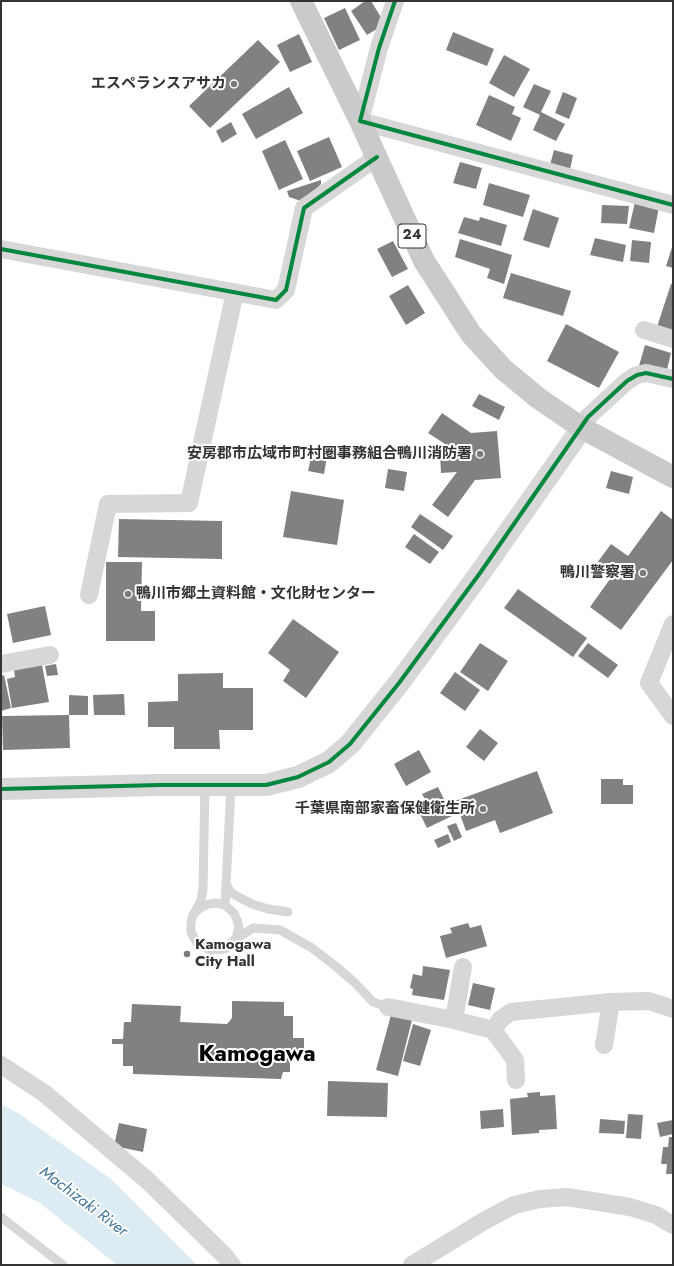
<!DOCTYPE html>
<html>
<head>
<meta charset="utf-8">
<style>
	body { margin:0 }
	#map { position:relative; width:674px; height:1266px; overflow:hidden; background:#fff; font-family:Jost,sans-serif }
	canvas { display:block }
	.frame { position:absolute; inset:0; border:2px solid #333; pointer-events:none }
</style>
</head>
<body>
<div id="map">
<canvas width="674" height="1266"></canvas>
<div class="frame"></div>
</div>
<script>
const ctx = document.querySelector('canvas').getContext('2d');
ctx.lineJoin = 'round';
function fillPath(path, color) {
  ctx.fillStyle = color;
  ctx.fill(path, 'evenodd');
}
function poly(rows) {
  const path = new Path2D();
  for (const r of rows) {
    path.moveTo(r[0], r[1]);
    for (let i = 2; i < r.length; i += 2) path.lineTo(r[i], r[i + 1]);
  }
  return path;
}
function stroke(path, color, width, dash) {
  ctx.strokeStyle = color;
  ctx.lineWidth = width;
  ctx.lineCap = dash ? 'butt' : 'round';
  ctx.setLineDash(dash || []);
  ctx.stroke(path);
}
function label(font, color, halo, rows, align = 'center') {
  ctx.font = font + ' Jost,"Noto Sans JP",sans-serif';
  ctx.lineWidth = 4;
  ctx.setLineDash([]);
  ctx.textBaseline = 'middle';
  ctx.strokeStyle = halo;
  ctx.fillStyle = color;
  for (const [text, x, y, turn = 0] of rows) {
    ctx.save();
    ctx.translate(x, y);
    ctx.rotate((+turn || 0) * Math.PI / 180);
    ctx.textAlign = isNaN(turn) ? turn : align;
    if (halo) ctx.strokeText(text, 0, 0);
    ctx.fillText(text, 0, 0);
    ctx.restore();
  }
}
fillPath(poly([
	[1,1104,18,1113,111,1179,197,1265,117,1265,40,1203,1,1184]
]), '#ddebf3');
fillPath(poly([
	[365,1,371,1,385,24,367,35,351,11],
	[345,8,360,40,339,50,324,18],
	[453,32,494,49,487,66,446,50],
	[299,34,312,62,290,72,277,45],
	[258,40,280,62,210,128,189,106],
	[504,55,530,69,514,97,489,83],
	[534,84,551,91,541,112,565,124,556,141,533,130,540,115,523,107],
	[289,87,303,113,256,139,242,114],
	[563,92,577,98,569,119,555,113],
	[489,95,515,107,512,114,521,118,511,141,476,125],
	[231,122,237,134,222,143,216,131],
	[329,137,342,167,310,181,297,151],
	[285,140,303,179,279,190,262,151],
	[554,150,573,155,570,170,550,165],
	[460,162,482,168,476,189,453,183],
	[321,180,321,184,304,202,289,197,287,191],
	[489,183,530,195,523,217,483,205],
	[635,202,659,207,654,233,629,228],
	[602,205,629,206,627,224,601,223],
	[533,209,559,218,549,248,523,240],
	[464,217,479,221,480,217,507,225,501,246,458,233],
	[595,238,626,245,623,262,590,255],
	[460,239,512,255,504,284,487,278,490,269,455,257],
	[632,240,651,242,649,263,630,261],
	[393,241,408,269,392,277,377,249],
	[673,244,673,268,666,266],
	[511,273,571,291,563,316,503,298],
	[671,284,673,284,673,332,657,327],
	[408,285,425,313,406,325,389,296],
	[566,324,619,352,599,388,547,361],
	[645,345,671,353,666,374,639,366],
	[479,394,505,407,499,420,472,406],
	[442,413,471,433,497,431,501,478,475,480,448,517,432,505,457,472,441,473,440,454,459,453,428,433],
	[312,453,327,456,324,474,308,471],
	[388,469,407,472,404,491,385,488],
	[611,471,633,477,629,494,606,488],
	[291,491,344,500,337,545,283,537],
	[661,511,673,520,673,560,621,630,590,607,610,579,594,567,611,544,628,556],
	[420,514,453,536,443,550,411,527],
	[119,519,222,521,222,559,118,557],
	[414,534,439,552,430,564,405,547],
	[106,562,142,562,141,611,155,611,155,641,106,641],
	[518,589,587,638,573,657,504,608],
	[45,606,51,635,13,643,7,614],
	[293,619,339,652,306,698,283,681,290,670,268,653],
	[480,643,508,661,488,691,460,672],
	[588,643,618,665,608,678,578,656],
	[56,664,58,675,47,676,45,666],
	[42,665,49,702,12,708,7,679,15,677,14,670],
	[455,672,480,690,465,711,440,693],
	[223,673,223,688,253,688,253,730,219,730,220,749,174,749,174,727,148,727,148,702,178,701,178,674],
	[4,675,11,708,1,711,1,676],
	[124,694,125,715,94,715,93,695],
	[69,695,88,696,88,715,69,715],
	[69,715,70,748,3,750,2,716],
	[480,729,498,743,484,761,466,747],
	[419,750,431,772,406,786,394,764],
	[537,771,553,813,500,833,495,820,466,831,455,801],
	[601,779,623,779,623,785,633,785,633,804,601,804],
	[438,787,452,816,427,828,418,810,428,805,422,794],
	[456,823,462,837,454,841,447,826],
	[448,834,451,842,438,848,434,840],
	[468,923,470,928,481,925,487,946,446,958,440,936,452,933,450,928],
	[423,966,450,970,444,1000,412,995,413,989,410,988,413,974,422,976],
	[473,983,495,988,490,1010,468,1005],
	[232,1001,284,1002,284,1016,293,1016,293,1038,304,1038,304,1055,290,1054,290,1072,283,1072,281,1079,133,1074,133,1066,123,1066,123,1044,112,1044,112,1039,123,1039,124,1022,131,1022,132,1004,181,1006,180,1022,227,1024,232,1018],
	[391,1015,412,1020,398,1076,376,1070],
	[413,1024,431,1030,420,1066,403,1061],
	[328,1081,388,1083,387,1117,327,1116],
	[540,1092,540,1096,555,1095,557,1129,539,1130,539,1133,512,1135,510,1099,528,1097,527,1093],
	[503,1109,504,1127,481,1129,480,1111],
	[628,1114,643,1115,641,1139,626,1138],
	[600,1119,625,1121,624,1134,599,1133],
	[673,1120,673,1134,660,1137,657,1123],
	[119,1123,147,1129,143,1152,114,1146],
	[669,1137,673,1137,673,1174,666,1174,667,1164,661,1164,663,1147,668,1147]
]), '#818181');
stroke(poly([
	[226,883,231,893,252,904,268,909,288,912],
	[225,905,231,785],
	[193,915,200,908,209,904,216,903,225,905,234,913,237,920,239,927,236,938,225,949,210,950,197,943,191,932,191,922,193,915,201,900,203,889,205,785],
	[236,939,253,928,280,930,312,948,334,965,354,982,373,1002,388,1007],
	[1,1217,63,1265]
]), '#d7d7d7', 9);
stroke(poly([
	[395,1,379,48,360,121,673,205],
	[1,249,276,300,286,290,304,208,377,157],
	[644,330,673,339],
	[582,428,588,417,627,381,637,375,646,373,673,379],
	[89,595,108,504,189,503,235,292],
	[673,624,649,683,673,716],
	[1,664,50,655],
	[388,1007,454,1020,493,1030,515,1060,516,1080],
	[454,1020,463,967],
	[493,1030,501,1019,511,1012,611,1002,649,1001,673,1009],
	[604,1045,611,1002],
	[1,1065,44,1093,147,1180,224,1255,232,1265],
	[412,1265,484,1221,514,1205,540,1199,567,1197,630,1207,656,1215,673,1225]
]), '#d7d7d7', 18);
stroke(poly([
	[1,789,159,785,266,785,298,777,329,762,350,744,399,683,480,573,582,428]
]), '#d7d7d7', 22);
stroke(poly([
	[301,1,360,121,424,261,471,334,503,369,538,398,582,428,673,477]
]), '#cacaca', 22);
stroke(poly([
	[395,1,379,48,360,121,673,205],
	[1,249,276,300,286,290,304,208,377,157],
	[1,789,159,785,266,785,298,777,329,762,350,744,399,683,480,573,588,417,627,381,637,375,646,373,673,379]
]), '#00873e', 4);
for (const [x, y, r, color] of [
	[234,84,4,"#7a7a7a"],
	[480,454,4,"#7a7a7a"],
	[643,573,4,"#7a7a7a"],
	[128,594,4,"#7a7a7a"],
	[483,809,4,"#7a7a7a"],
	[187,954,4,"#7a7a7a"]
]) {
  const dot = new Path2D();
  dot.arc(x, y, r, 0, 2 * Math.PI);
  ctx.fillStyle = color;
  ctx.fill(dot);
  stroke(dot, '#fff', 1.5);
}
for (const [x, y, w] of [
	[412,236,28]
]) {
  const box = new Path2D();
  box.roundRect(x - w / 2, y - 12, w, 24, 3);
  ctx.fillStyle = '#fff';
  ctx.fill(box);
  stroke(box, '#333', 1);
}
label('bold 14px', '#333', null, [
	["24",412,236]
]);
label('bold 15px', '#333', '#fff', [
	["エスペランスアサカ",226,84],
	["安房郡市広域市町村圏事務組合鴨川消防署",472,454],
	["鴨川警察署",635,573],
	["鴨川市郷土資料館・文化財センター",136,594,"left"],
	["千葉県南部家畜保健衛生所",475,809],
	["Kamogawa",195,945,"left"],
	["City Hall",195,962,"left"]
], 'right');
label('italic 16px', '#3f7597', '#fff', [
	["Machizaki River",83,1202,37]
]);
label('bold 23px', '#000', '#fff', [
	["Kamogawa",257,1055]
]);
</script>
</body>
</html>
